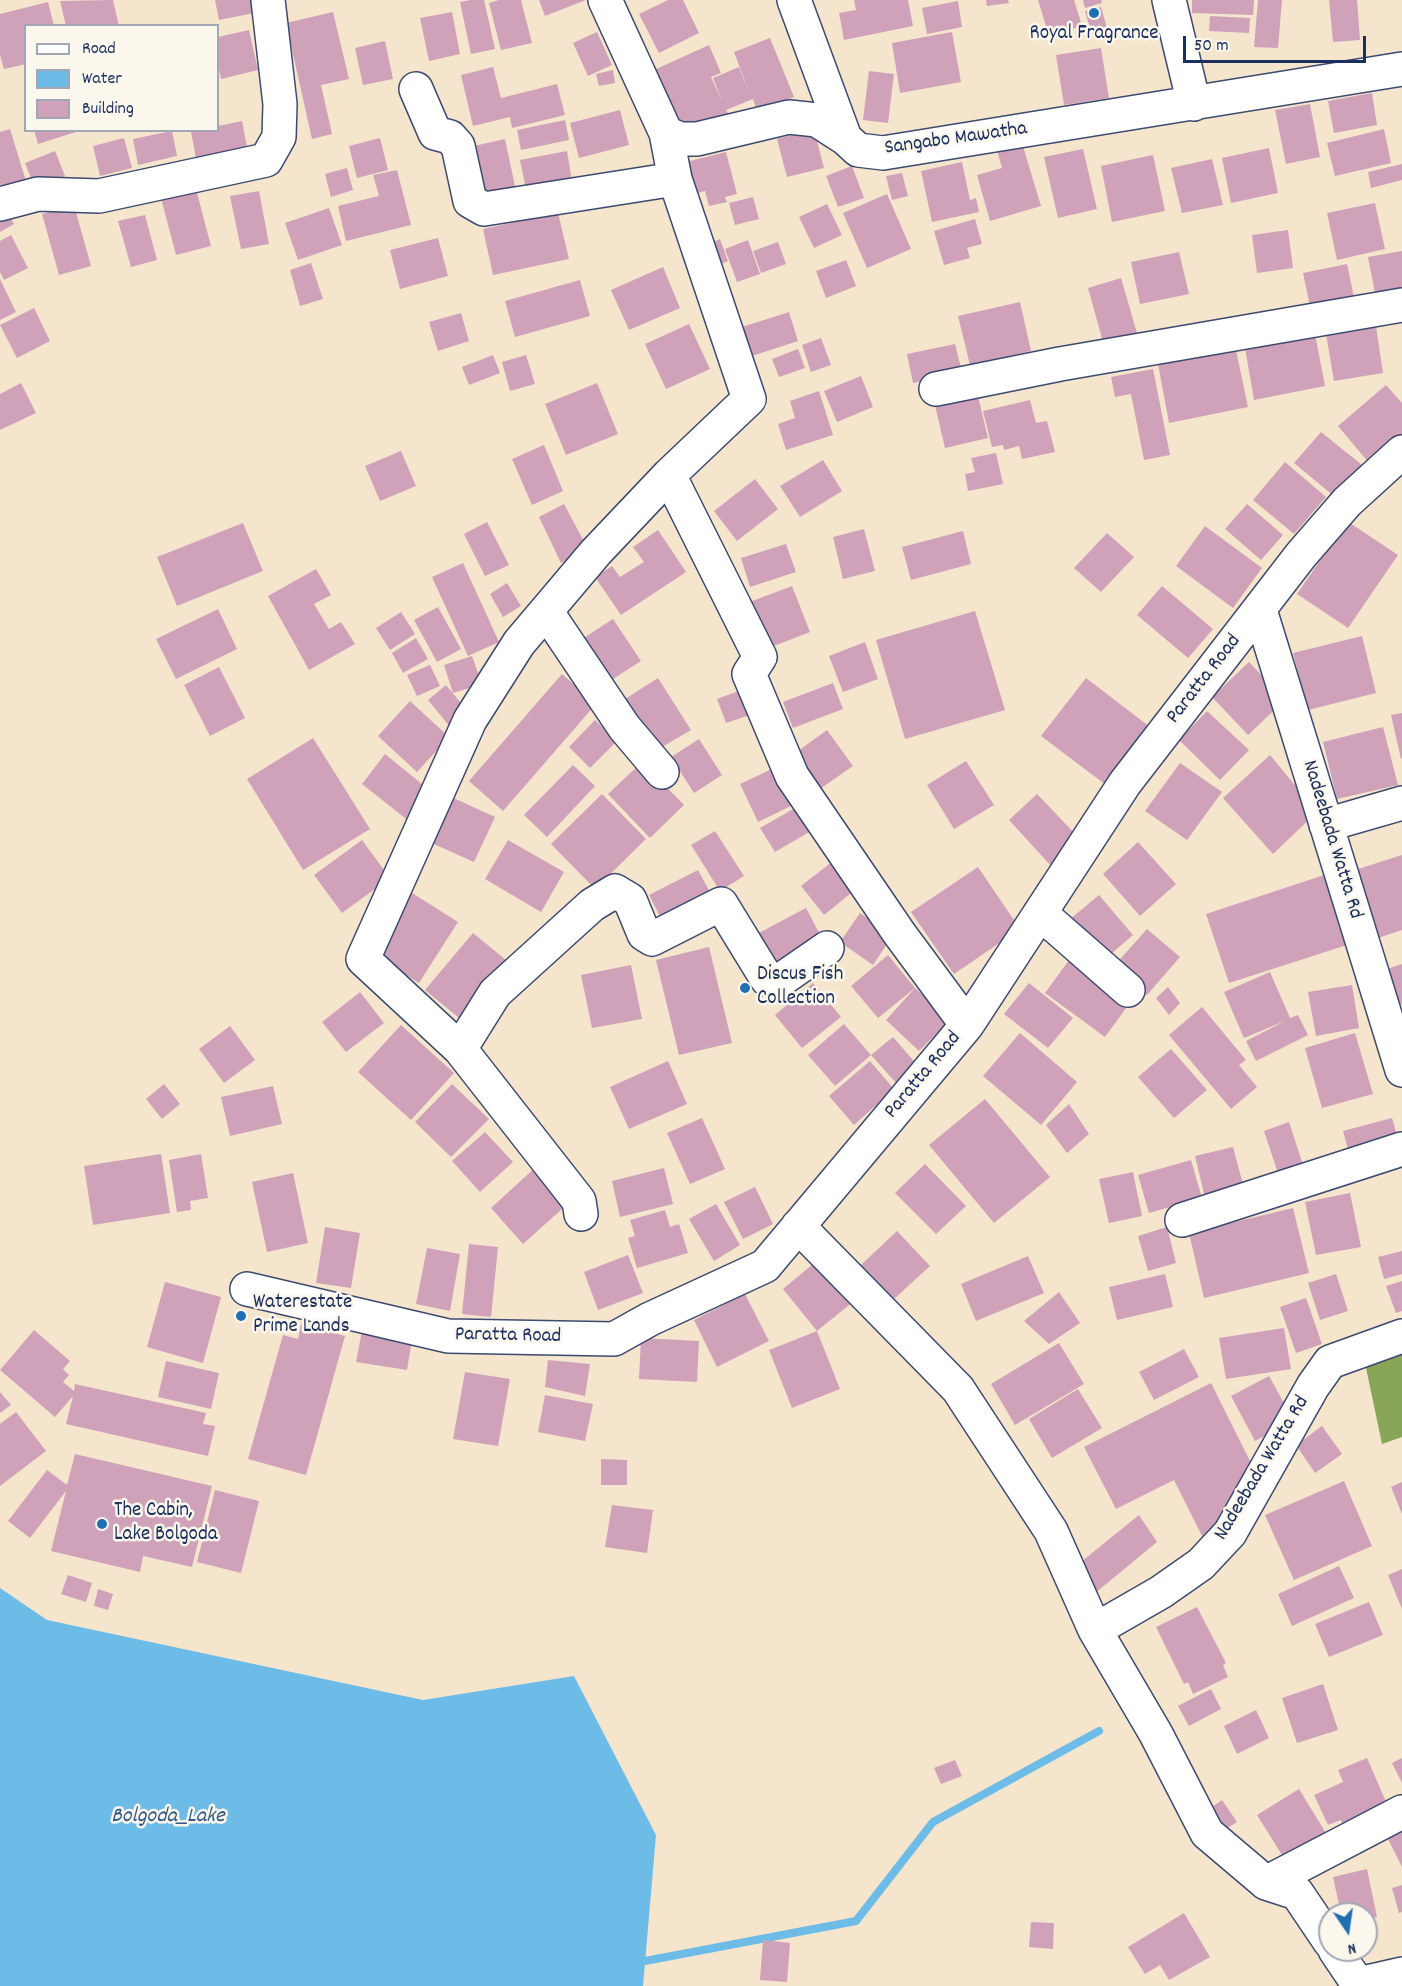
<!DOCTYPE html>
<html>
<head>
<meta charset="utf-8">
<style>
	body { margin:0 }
	#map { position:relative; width:1402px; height:1986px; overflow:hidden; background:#f5e5cd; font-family:Dekko,sans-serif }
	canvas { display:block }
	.legend { position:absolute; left:24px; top:24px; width:195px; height:108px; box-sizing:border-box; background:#fbf7ec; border:2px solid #a1a7b3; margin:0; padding:8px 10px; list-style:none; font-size:18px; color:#1b2f5e }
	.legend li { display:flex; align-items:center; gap:12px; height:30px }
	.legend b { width:30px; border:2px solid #a1a7b3 }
	.north { position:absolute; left:1318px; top:1902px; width:60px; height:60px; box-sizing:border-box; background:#fbf7ec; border:2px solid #a1a7b3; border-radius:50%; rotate:167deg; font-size:16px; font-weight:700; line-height:24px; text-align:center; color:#1b2f5e }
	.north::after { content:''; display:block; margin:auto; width:21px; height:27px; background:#1f6fb2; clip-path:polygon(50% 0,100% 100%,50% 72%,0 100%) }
	.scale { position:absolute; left:1183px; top:36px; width:183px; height:27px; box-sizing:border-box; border:3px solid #1b2f5e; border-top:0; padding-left:8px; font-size:18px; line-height:21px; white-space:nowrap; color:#1b2f5e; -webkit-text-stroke:4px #fbf7ec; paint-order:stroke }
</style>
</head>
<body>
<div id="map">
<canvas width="1402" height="1986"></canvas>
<ul class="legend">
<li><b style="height:8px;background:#fff"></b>Road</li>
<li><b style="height:16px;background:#6dbce8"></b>Water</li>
<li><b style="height:16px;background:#cfa2b9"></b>Building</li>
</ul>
<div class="north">N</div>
<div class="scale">50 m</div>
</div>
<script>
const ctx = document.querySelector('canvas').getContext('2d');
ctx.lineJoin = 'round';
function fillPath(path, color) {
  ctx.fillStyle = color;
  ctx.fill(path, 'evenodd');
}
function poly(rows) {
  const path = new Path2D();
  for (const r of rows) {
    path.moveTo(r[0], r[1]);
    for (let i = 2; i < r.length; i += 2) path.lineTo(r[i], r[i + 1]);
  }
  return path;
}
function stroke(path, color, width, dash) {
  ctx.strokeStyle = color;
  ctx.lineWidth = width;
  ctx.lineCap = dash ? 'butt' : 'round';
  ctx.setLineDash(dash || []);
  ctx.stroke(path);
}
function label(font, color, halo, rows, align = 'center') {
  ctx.font = font + ' Dekko,sans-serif';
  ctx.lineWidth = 5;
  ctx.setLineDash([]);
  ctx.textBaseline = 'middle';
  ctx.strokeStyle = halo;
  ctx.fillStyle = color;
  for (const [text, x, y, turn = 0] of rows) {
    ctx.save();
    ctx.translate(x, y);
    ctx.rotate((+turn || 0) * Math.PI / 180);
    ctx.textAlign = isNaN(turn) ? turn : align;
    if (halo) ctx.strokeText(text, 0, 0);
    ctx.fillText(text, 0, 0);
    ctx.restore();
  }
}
fillPath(poly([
	[1402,1353,1402,1437,1382,1444,1365,1363]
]), '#89a658');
fillPath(poly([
	[0,1588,47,1620,423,1700,574,1676,656,1835,643,1986,0,1986]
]), '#6dbce8');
stroke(poly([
	[645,1961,856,1921,933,1822,1099,1731]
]), '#6dbce8', 8);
fillPath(poly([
	[113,0,119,26,66,26,60,1],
	[215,0,252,0,254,13,219,20],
	[471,0,484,0,495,49,471,54,460,2],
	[499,0,521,0,532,43,501,50,489,3],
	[539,0,586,0,545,16],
	[668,0,683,0,699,33,659,53,639,14],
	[854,0,908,0,913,26,844,40,839,13,856,10],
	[986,0,1008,0,1009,3,987,6],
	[1038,0,1074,0,1082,26,1049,36],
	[1083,0,1101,0,1102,3,1085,8],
	[1192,0,1254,0,1253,15,1192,13],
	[1258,0,1282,0,1278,48,1254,47],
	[1329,0,1357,0,1360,40,1333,42],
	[958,1,962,27,927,34,922,8],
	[48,2,54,26,26,26,26,64,4,69,0,55,0,14],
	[1101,7,1108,31,1092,35,1085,11],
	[333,12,349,79,321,85,332,134,312,139,286,23],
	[452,12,460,54,429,61,420,18],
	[1210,16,1250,18,1249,33,1209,31],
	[249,30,258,70,221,79,218,65,218,37],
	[597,32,612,65,588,76,573,43],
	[952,32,961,82,900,93,892,43],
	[770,38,794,97,757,111,753,99,726,110,730,116,694,133,689,121,679,125,654,70,709,45,721,73,711,77,722,101,713,78,739,67,751,97,734,52],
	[385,41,393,79,363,85,355,48],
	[1101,48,1109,98,1064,105,1056,55],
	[493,67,501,98,557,84,565,115,512,128,510,117,473,126,461,75],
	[613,70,615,83,599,86,596,74],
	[869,71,894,74,888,123,863,120],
	[1372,93,1377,125,1334,133,1328,101],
	[1310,104,1320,157,1286,164,1275,110],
	[620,110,629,145,579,158,570,123],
	[565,120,569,140,521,150,517,130],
	[242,121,248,152,197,163,191,132,218,130,218,126],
	[10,129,29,191,5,198,0,183,0,132],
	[814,129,824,168,787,177,777,139],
	[1384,129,1391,163,1335,176,1327,143],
	[34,130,79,130,79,131,38,144],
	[172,131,177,156,138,165,133,139],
	[124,138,132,168,100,176,93,146],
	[380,138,388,170,357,178,349,146],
	[505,139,516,191,476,200,465,148],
	[1022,143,1041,206,990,221,977,175,1002,168,997,150],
	[1269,148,1278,193,1231,203,1222,158],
	[1083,149,1097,209,1058,218,1044,157],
	[55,151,65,176,35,188,25,163],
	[567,151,572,181,526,189,520,160],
	[726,152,737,194,725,197,727,202,709,206,705,191,690,195,682,163],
	[1153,155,1165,211,1112,222,1101,166],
	[1212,159,1223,205,1182,213,1171,168],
	[962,162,970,200,976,198,979,212,932,222,921,171],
	[1402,164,1402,180,1371,188,1368,172],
	[852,166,864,198,838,207,826,176],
	[347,168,353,190,331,197,325,174],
	[397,170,411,225,346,241,338,206,379,196,373,175],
	[902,173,908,196,892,200,886,176],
	[196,189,211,246,176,255,161,198],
	[259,191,269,244,241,249,230,196],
	[887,194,911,249,867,268,843,213],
	[753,197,759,219,735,225,729,203],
	[1375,203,1385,249,1337,260,1327,213],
	[827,204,842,235,814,248,799,217],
	[74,205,91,266,59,275,42,214],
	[4,207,14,224,0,232,0,209],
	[329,208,342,245,298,260,285,223],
	[558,213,569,259,493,275,483,229],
	[145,215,157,260,131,267,118,221],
	[975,219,982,244,967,248,970,258,944,265,934,231],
	[1288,230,1293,268,1257,273,1252,235],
	[11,235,28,268,4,280,0,272,0,241],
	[438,238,448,276,400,289,390,250],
	[720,239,728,261,716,266,708,244],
	[748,240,760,274,737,282,725,249],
	[778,242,786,264,761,273,753,251],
	[1402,251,1402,288,1375,293,1368,257],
	[1179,252,1189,294,1140,304,1131,262],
	[846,260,856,286,826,298,816,271],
	[311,263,323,299,300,306,290,270],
	[1347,264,1355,302,1311,311,1303,273],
	[663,267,680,308,629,330,611,290],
	[1121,278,1137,333,1103,342,1088,288],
	[0,279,16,312,0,320],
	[580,280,590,316,515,337,505,301],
	[1020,302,1031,351,970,365,958,316],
	[34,308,50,341,17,358,0,325],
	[789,312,798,341,752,356,742,327],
	[461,313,469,341,438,351,429,322],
	[689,324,710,369,666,389,645,344],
	[1376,326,1383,373,1334,381,1326,334],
	[1315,334,1325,386,1254,400,1245,348],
	[821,338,831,365,811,372,802,345],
	[955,344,962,372,913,383,907,354],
	[798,349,805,368,779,377,772,359],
	[1236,350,1248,407,1169,423,1158,364],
	[493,355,500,373,469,385,462,367],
	[526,355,535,384,510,391,502,362],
	[1153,369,1170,455,1144,460,1131,394,1115,397,1111,377],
	[861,376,873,407,837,422,824,391],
	[21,383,36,413,0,430,0,394],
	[597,383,618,434,566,455,545,404],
	[1386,385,1402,403,1402,435,1369,463,1338,426],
	[819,391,833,435,786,450,778,424,795,418,790,401],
	[977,392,988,438,945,448,934,401],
	[1030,400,1036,423,1047,421,1055,452,1022,459,1019,446,1004,450,1003,445,992,447,983,411],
	[1321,432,1362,465,1335,497,1294,463],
	[544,445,563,491,532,505,512,459],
	[401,451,416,486,380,501,365,466],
	[996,453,1003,484,968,491,965,474,975,472,971,458],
	[823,460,842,491,800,517,780,486],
	[1285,462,1326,497,1294,534,1253,500],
	[755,479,778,509,737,541,714,511],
	[564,504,588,549,561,563,539,517],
	[1247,504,1283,535,1261,560,1225,529],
	[1347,521,1398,555,1348,628,1297,594],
	[487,522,509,565,485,576,464,534],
	[243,523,263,571,177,606,157,557],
	[1205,526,1262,568,1233,608,1176,566],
	[864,529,875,571,843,579,833,537],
	[658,530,686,572,621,615,595,577,612,566,620,577,644,562,633,547],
	[963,531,971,564,911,580,902,547],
	[1107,533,1134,557,1101,592,1074,568],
	[786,544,796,572,750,587,741,558],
	[463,563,499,642,468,656,432,577],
	[316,569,331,595,314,604,329,629,341,622,355,644,309,670,268,596],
	[507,583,521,606,503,617,490,594],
	[792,586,810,632,766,649,747,603],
	[1162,586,1213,629,1188,658,1137,615],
	[438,607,461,649,437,662,414,620],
	[218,609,237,649,176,679,156,639],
	[975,611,1005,710,905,739,876,640],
	[401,612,415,634,390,650,376,628],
	[613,619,641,661,610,681,582,639],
	[1362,636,1376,693,1308,710,1293,653],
	[416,638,428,659,403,673,392,653],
	[865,642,878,679,843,692,829,656],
	[472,656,482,684,453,693,444,665],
	[1249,662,1285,700,1248,735,1212,697],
	[430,665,440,686,417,696,407,675],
	[219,667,245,718,210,736,184,685],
	[562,674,596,704,503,811,469,781],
	[658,678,691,730,657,750,625,699],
	[1086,678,1154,730,1110,788,1041,736],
	[833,683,843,709,793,728,783,702],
	[446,685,469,713,451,728,428,700],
	[744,689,753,714,726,723,717,699],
	[410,701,449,737,417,772,378,736],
	[1207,711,1249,750,1220,780,1179,740],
	[1402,713,1402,758,1401,759,1391,715],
	[595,720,617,741,590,768,569,747],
	[1383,727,1398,785,1337,799,1323,742],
	[827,730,853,766,817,791,791,756],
	[313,738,370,829,303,870,247,779],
	[699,739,722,775,694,793,671,757],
	[385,754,433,793,410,822,362,784],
	[1270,755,1317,812,1273,854,1223,798],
	[966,761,994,805,954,829,927,785],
	[642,762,684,805,650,838,608,794],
	[1180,763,1222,792,1187,840,1145,811],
	[573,765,595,786,547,837,524,815],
	[776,767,795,804,758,822,740,784],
	[602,794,646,839,595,889,551,844],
	[1037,794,1081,840,1052,867,1009,820],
	[447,795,495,817,474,862,427,841],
	[802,804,816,828,775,852,760,828],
	[715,831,744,876,720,891,691,845],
	[362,840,390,878,342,913,314,875],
	[508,840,564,872,541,912,485,879],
	[1138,842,1176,884,1140,916,1103,874],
	[1402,855,1402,930,1375,939,1352,871],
	[833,861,856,889,824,915,801,886],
	[978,867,1020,929,954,974,911,912],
	[698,870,712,896,663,922,649,895],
	[1324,875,1347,945,1229,983,1206,914],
	[409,891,458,922,419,983,369,952],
	[1099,895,1133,935,1103,961,1069,920],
	[806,908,824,942,775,968,757,934],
	[860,913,893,935,873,965,840,942],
	[1147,929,1180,957,1147,995,1114,966],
	[473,933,506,960,459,1018,425,990],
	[709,947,732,1043,679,1055,656,960],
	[888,955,915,988,878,1018,851,986],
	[1072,956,1132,1000,1105,1037,1045,993],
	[1402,964,1402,1004,1398,1006,1387,969],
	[631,965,642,1019,592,1028,581,975],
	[1270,972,1290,1018,1298,1015,1308,1035,1256,1061,1246,1041,1285,1021,1244,1038,1224,992],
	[813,983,841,1017,802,1048,775,1015],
	[1029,983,1073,1018,1048,1048,1004,1014],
	[1352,985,1359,1028,1316,1036,1308,992],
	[1168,987,1180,1003,1169,1015,1156,998],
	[915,988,950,1020,919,1051,886,1020],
	[360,992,384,1023,346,1052,322,1022],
	[1202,1007,1246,1060,1239,1065,1257,1087,1231,1109,1169,1035],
	[844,1024,871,1055,893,1037,919,1067,898,1085,871,1055,835,1086,808,1055],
	[401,1025,454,1073,411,1120,358,1072],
	[230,1026,255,1060,224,1083,199,1049],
	[1020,1033,1077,1082,1041,1125,983,1076],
	[1355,1033,1373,1094,1322,1108,1305,1048],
	[1171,1049,1207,1090,1174,1118,1138,1077],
	[668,1061,687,1104,629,1129,610,1087],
	[870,1061,894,1089,854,1125,829,1096],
	[164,1084,180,1104,162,1119,146,1099],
	[452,1084,489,1119,451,1157,415,1122],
	[273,1086,282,1124,230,1136,221,1097],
	[985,1099,1050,1177,994,1223,929,1145],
	[1069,1104,1089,1134,1067,1153,1046,1125],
	[702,1118,725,1169,690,1184,667,1133],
	[1392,1118,1400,1146,1351,1160,1343,1131],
	[1289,1122,1305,1171,1280,1179,1264,1131],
	[485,1132,513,1162,480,1192,452,1161],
	[1233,1147,1244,1188,1205,1198,1195,1156],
	[161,1154,170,1213,93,1225,84,1166],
	[201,1154,208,1198,190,1201,191,1210,177,1212,169,1160],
	[1191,1160,1202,1198,1149,1213,1138,1175],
	[539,1164,572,1200,523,1244,491,1208],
	[925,1164,966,1206,936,1234,895,1193],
	[664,1168,673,1204,620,1217,612,1181],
	[1133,1172,1142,1216,1109,1223,1099,1179],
	[293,1173,308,1243,267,1252,252,1182],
	[755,1187,773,1224,743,1239,724,1202],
	[1350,1193,1361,1247,1316,1255,1305,1202],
	[716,1204,740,1245,714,1261,689,1219],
	[1293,1208,1309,1273,1204,1298,1189,1233],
	[665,1210,670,1227,679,1224,688,1253,637,1268,628,1238,635,1236,630,1220],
	[325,1227,360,1233,351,1288,316,1283],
	[1167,1227,1176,1263,1148,1271,1138,1236],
	[897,1231,930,1266,894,1299,861,1265],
	[469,1244,498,1247,491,1317,462,1314],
	[427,1248,460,1254,450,1311,416,1304],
	[1402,1251,1402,1274,1384,1279,1378,1257],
	[628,1255,643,1293,598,1310,584,1272],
	[1028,1256,1044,1293,976,1321,961,1284],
	[819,1259,854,1301,817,1331,783,1289],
	[1165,1274,1173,1307,1117,1320,1109,1287],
	[1336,1274,1348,1311,1320,1320,1308,1283],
	[1402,1281,1402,1311,1396,1313,1386,1286],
	[165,1282,221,1297,203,1363,147,1347],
	[1059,1292,1080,1323,1049,1344,1024,1321],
	[745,1294,769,1341,717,1367,694,1320],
	[1306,1298,1322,1344,1296,1353,1280,1307],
	[301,1324,345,1336,306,1475,248,1459,283,1335,298,1339],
	[1284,1328,1291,1369,1226,1379,1219,1338],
	[34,1330,70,1361,63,1369,69,1375,63,1382,74,1391,75,1384,206,1413,203,1424,215,1426,208,1456,66,1424,73,1396,55,1417,0,1370],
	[362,1331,412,1340,407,1370,356,1362],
	[817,1331,840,1389,792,1408,769,1350],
	[641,1338,699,1341,697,1382,639,1379],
	[1059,1343,1084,1384,1015,1425,991,1384],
	[1184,1349,1199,1377,1154,1400,1139,1372],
	[548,1360,590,1364,585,1396,545,1387],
	[166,1361,219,1373,211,1409,158,1397],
	[465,1372,510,1379,498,1446,453,1439],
	[1269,1376,1294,1421,1255,1441,1231,1396],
	[1211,1383,1255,1471,1205,1542,1174,1480,1116,1509,1084,1447],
	[1078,1389,1102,1428,1052,1458,1029,1419],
	[0,1392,11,1405,0,1413],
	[545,1395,593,1404,585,1441,538,1432],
	[16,1412,46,1451,0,1486,0,1424],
	[1322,1426,1342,1454,1315,1473,1296,1445],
	[75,1454,212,1486,192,1567,143,1556,140,1572,51,1551,66,1491,30,1538,8,1521,47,1470,67,1485],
	[601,1459,627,1460,627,1485,601,1485],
	[1344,1481,1372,1546,1294,1580,1265,1515],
	[1402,1482,1402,1514,1391,1487],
	[215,1490,259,1501,241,1573,197,1562],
	[612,1505,653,1510,647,1553,605,1547],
	[1139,1515,1157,1542,1094,1594,1076,1566],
	[1339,1566,1354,1598,1292,1626,1278,1594],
	[1402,1569,1402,1609,1388,1575],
	[68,1575,92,1583,86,1602,61,1594],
	[98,1589,113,1594,108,1610,94,1606],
	[1369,1602,1383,1635,1329,1657,1315,1624],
	[1197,1607,1226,1663,1223,1665,1228,1677,1193,1694,1188,1682,1184,1684,1156,1627],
	[1323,1684,1338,1730,1297,1743,1282,1698],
	[1211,1689,1221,1709,1189,1726,1178,1706],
	[1256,1710,1269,1738,1237,1754,1224,1726],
	[1367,1758,1390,1811,1345,1830,1341,1820,1328,1825,1314,1795,1343,1782,1338,1770],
	[1402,1758,1402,1783,1392,1763],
	[955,1760,962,1776,941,1784,934,1768],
	[1299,1789,1329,1838,1287,1863,1257,1815],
	[1222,1800,1237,1822,1220,1833,1205,1812],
	[1402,1830,1402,1867,1387,1837],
	[1367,1869,1377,1917,1366,1919,1366,1914,1341,1914,1333,1877],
	[1402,1885,1402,1912,1399,1913,1392,1888],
	[1184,1913,1210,1957,1169,1980,1160,1965,1145,1974,1128,1947],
	[1031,1922,1054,1923,1053,1949,1029,1947],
	[763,1940,790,1943,787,1982,760,1980]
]), '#cfa2b9');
const minor = poly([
	[605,0,666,133,680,139,697,139,789,117,817,120,845,138,858,150,883,153,1402,69],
	[794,0,845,138],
	[1169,0,1194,104],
	[416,89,435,133,450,137,458,146,470,201,484,209,675,179],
	[666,133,675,179,749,399,669,475,760,657,749,674,792,776,899,933,967,1025],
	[0,204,38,194,99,196,266,160,279,137,280,104,268,0],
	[936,389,1060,364,1402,305],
	[1260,610,1402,1070],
	[546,611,624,727,662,772],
	[1326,825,1402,803],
	[1040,913,1128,990],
	[460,1049,495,993,592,905,615,891,630,900,644,934,652,939,721,904,767,979,782,979,827,948],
	[581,1214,579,1201,460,1049,363,959,470,720,519,643,596,552,669,475],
	[1182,1220,1402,1149],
	[798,1226,958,1389,1051,1531,1095,1630,1156,1734,1207,1833,1266,1883,1297,1893,1330,1942],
	[247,1289,448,1336,614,1339,650,1319,765,1266,967,1025,1125,783,1301,555,1347,502,1402,452],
	[1095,1630,1161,1592,1201,1564,1230,1533,1313,1386,1330,1362,1402,1336],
	[1266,1883,1402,1812],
	[1335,1950,1358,1984,1402,1974]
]);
stroke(minor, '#3c4a6f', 36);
stroke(minor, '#fff', 33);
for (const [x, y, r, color] of [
	[1094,13,6,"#1f6fb2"],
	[745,988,6,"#1f6fb2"],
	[241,1316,6,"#1f6fb2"],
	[102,1524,6,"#1f6fb2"]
]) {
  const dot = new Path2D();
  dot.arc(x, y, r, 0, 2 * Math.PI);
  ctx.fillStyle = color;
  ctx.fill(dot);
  stroke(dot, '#fbf7ec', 2);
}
label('21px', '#1b2f5e', '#fbf7ec', [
	["Royal Fragrance",1094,35,"center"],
	["Discus Fish",757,976],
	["Collection",757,1000],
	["Waterestate",253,1304],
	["Prime Lands",253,1328],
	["The Cabin,",114,1512],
	["Lake Bolgoda",114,1536]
], 'left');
label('21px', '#1b2f5e', '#fbf7ec', [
	["Sangabo Mawatha",956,140,-8],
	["Paratta Road",1205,680,-52],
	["Nadeebada Watta Rd",1331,840,73],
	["Paratta Road",924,1076,-50],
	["Paratta Road",508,1337,1],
	["Nadeebada Watta Rd",1263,1469,-59]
]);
label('italic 22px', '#345987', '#fbf7ec', [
	["Bolgoda_Lake",168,1818]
]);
</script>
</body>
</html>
